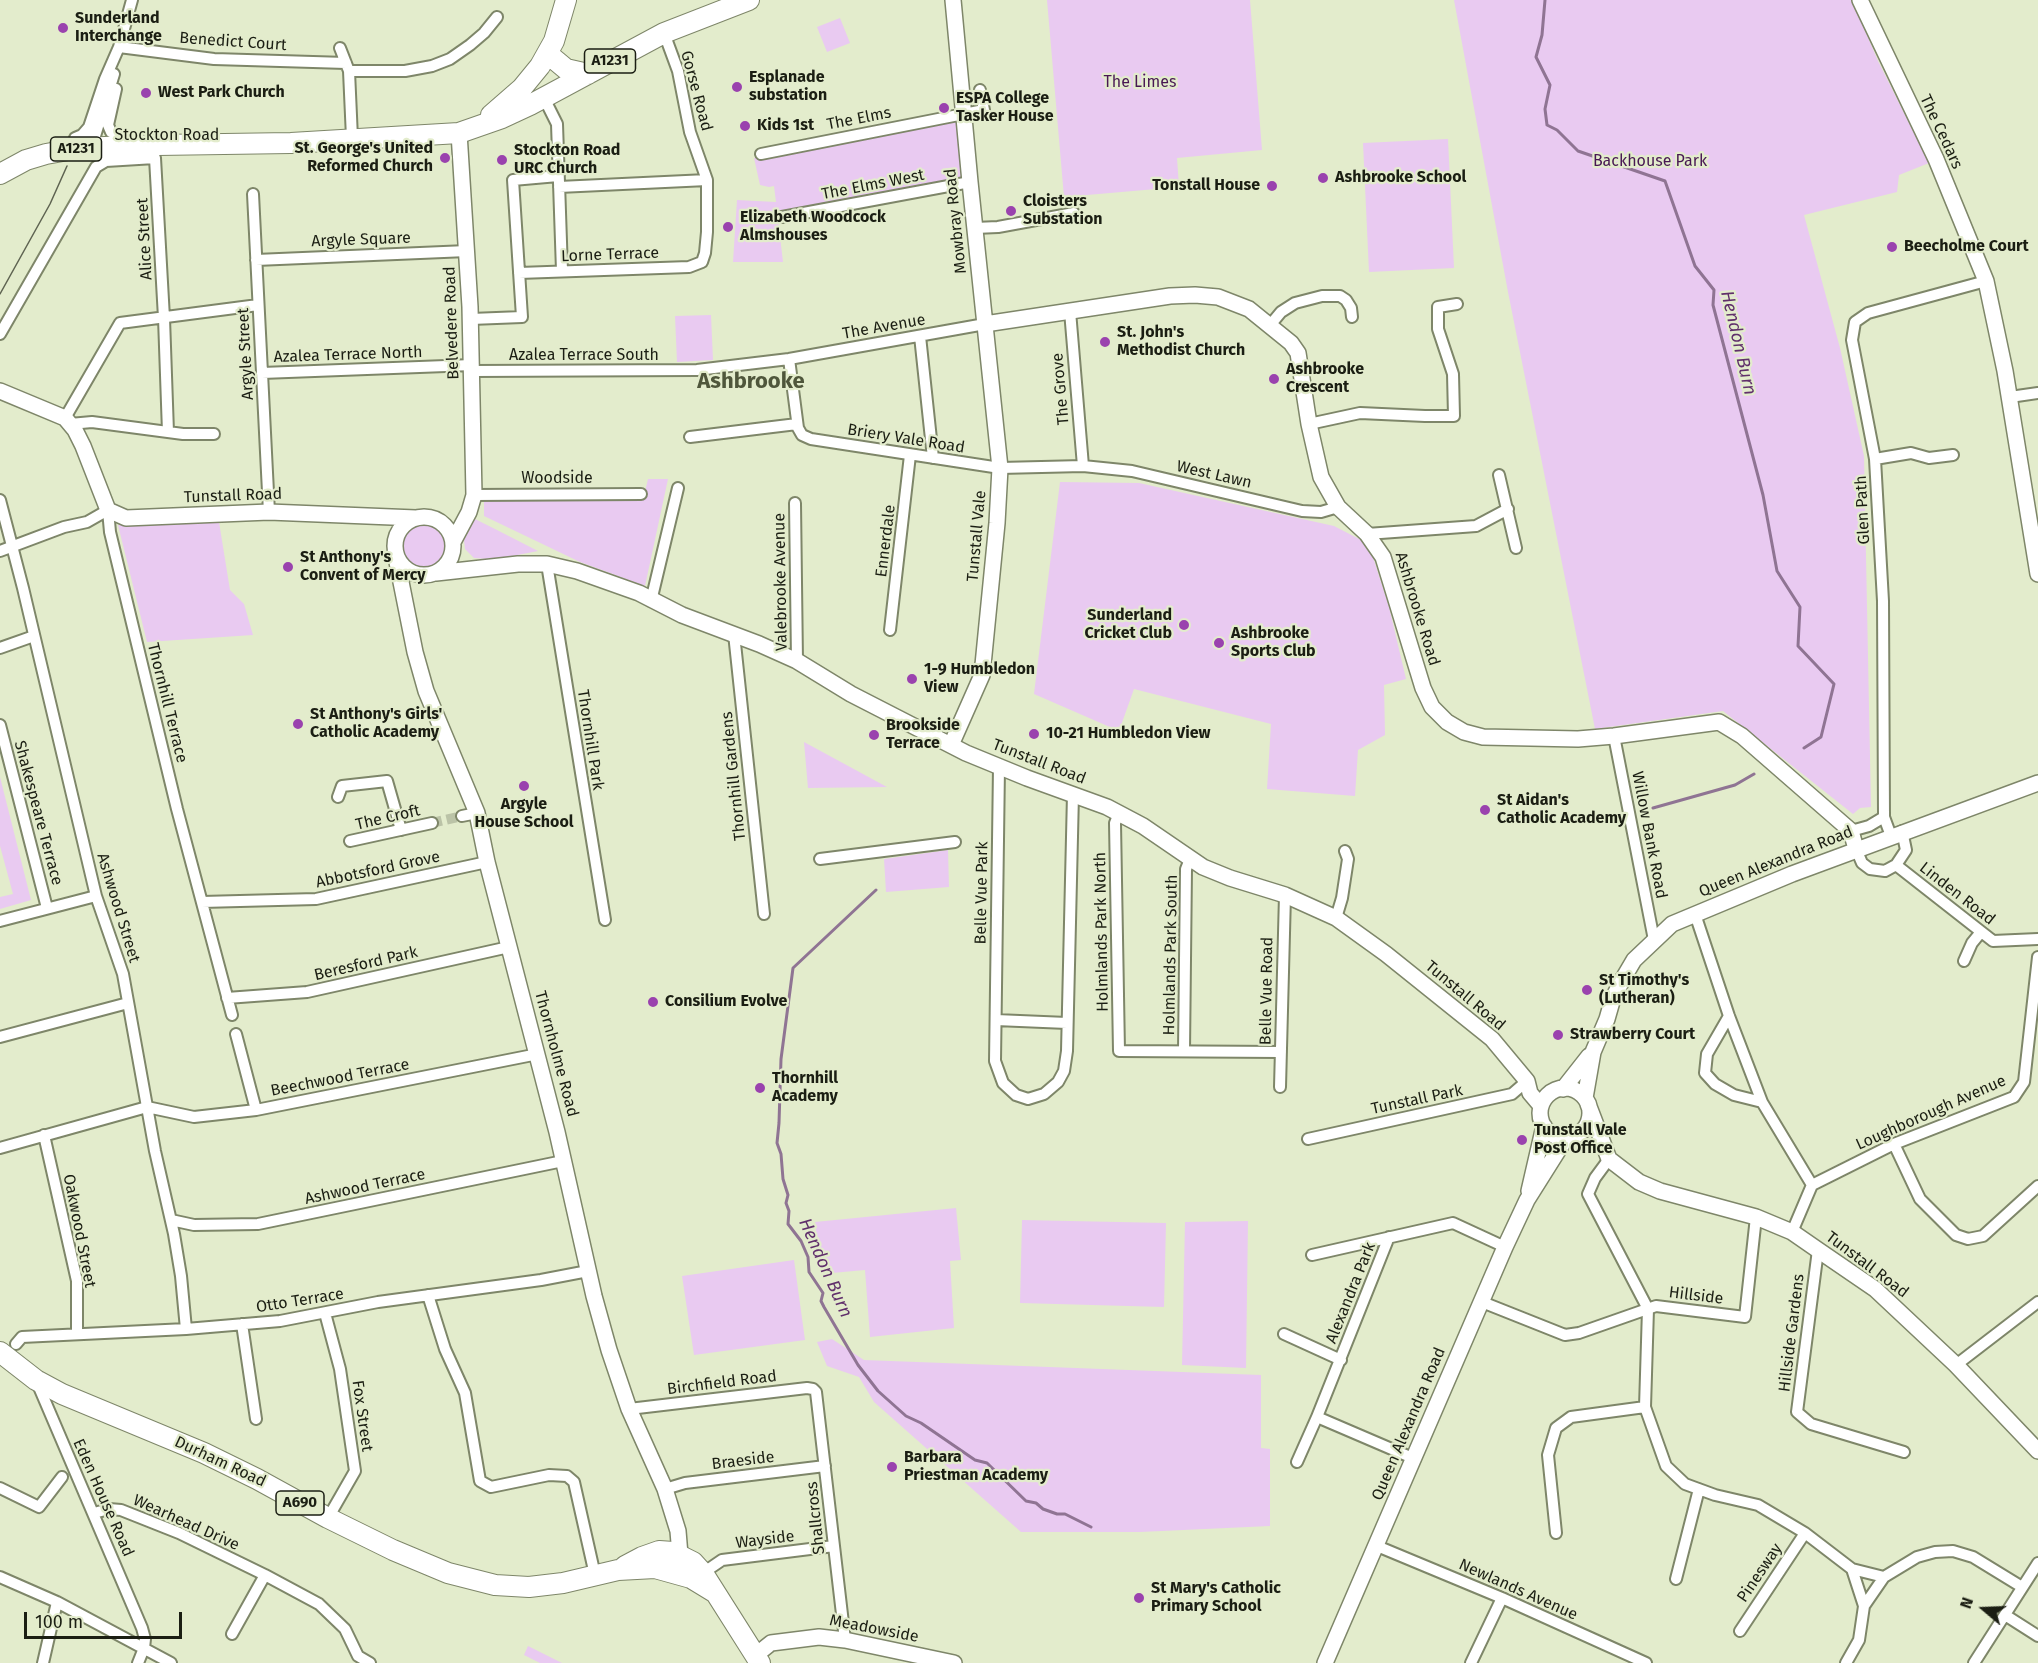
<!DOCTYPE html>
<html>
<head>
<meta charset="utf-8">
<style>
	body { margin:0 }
	#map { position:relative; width:2038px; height:1663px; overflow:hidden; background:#e3eccc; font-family:"Fira Sans",sans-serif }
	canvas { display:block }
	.north { position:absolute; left:1954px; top:1579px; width:60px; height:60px; -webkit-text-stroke:4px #e3eccc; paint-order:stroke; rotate:289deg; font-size:16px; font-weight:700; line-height:24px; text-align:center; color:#1b1e13 }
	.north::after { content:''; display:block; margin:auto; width:21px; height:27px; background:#1b1e13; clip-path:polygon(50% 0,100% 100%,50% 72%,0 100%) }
	.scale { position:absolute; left:24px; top:1612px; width:158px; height:27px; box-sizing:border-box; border:3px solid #1b1e13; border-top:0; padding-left:8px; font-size:18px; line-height:21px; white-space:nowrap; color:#1b1e13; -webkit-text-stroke:4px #e3eccc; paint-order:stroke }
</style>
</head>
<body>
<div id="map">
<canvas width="2038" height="1663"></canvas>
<div class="north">N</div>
<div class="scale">100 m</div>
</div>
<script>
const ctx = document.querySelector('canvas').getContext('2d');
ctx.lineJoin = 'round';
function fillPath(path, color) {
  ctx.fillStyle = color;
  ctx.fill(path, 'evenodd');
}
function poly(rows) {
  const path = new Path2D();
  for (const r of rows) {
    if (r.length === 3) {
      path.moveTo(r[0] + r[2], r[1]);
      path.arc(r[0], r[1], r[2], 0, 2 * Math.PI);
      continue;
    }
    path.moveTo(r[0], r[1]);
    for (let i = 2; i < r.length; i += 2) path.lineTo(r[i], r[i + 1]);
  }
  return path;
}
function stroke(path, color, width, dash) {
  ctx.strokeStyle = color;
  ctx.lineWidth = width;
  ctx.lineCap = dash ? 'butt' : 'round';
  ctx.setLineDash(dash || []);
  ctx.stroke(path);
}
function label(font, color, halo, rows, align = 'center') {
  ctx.font = font + ' "Fira Sans",sans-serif';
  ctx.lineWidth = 4.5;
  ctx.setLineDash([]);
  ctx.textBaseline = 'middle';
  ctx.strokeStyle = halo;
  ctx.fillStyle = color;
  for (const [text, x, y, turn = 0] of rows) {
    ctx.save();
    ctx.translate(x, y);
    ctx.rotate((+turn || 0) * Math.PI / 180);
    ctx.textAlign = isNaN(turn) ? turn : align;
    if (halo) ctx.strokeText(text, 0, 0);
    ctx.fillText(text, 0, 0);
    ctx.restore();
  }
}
fillPath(poly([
	[1047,0,1250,0,1262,150,1177,158,1179,187,1064,197],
	[1454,0,1852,0,1878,61,1929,163,1899,175,1897,192,1804,215,1840,348,1864,456,1871,807,1860,808,1853,814,1723,711,1595,729,1508,292],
	[840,18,850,43,827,52,817,27],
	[957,121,962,178,777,211,783,262,733,262,737,200,776,202,774,186,769,187,760,185,754,158],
	[1448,139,1454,268,1369,272,1363,143],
	[711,315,713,360,677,362,675,316],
	[648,479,668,479,645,586,580,562,484,516,484,499,643,500],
	[1060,482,1139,483,1334,526,1365,542,1372,554,1389,607,1406,679,1384,685,1385,735,1358,750,1355,796,1267,789,1271,724,1134,689,1119,731,1034,694],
	[475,519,497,530,538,551,507,557,487,559,474,558,465,549,464,540],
	[219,522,230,590,244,604,253,635,147,642,118,525],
	[423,546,23],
	[804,742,887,787,808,788],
	[0,777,31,900,0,909,0,897,13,894,0,846],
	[948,850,949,887,886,892,884,859],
	[956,1208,961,1260,950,1261,954,1328,870,1337,865,1270,821,1274,815,1222],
	[1022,1220,1166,1223,1164,1307,1020,1303],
	[1248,1221,1246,1368,1182,1365,1185,1222],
	[794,1260,805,1340,694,1355,682,1276],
	[832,1339,864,1360,1261,1375,1261,1448,1270,1449,1270,1526,1140,1532,1021,1532,874,1402,859,1377,827,1366,817,1342],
	[528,1646,562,1663,540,1663,524,1655]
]), '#e9caf1');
stroke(poly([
	[1545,0,1542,35,1536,57,1550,85,1545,109,1547,125,1557,130,1578,151,1665,181,1695,266,1714,290,1713,305,1763,495,1777,571,1800,607,1798,646,1834,684,1821,737,1804,748],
	[1653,808,1735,785,1754,774],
	[876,890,793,968,781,1059,779,1123,777,1143,781,1154,783,1179,788,1195,786,1203,789,1211,788,1224,801,1241,808,1257,809,1272,823,1293,821,1301,824,1307,858,1365,878,1391,906,1416,921,1423,975,1460,987,1463,1026,1501,1036,1503,1043,1509,1057,1514,1065,1514,1091,1527]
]), '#8f7493', 3);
stroke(poly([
	[432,823,462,816]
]), '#bbc3a7', 10, [10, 5]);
const street = poly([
	[119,47,214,59,346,63],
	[340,48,349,71,352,138],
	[349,71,405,71,432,66,450,59,470,45,484,33,497,17],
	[116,89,108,125,111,132,119,135],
	[544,98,557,124,562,271],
	[75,138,82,135,89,127],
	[87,145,91,142,95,136,114,74],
	[98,145,89,141,88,130,105,79,119,47,132,0],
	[761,154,984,110,980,90],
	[559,187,707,180],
	[253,194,269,512],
	[782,217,970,182],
	[975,228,998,227,1074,213],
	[256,260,467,251],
	[519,273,689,267,702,262,705,253,707,232,707,180,690,132,678,71,664,33],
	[1070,311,1083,466],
	[471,319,522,317,513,180,558,176],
	[1271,324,1281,312,1295,303,1322,296,1340,296,1346,300,1351,308,1352,317],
	[0,334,96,167,106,161,155,158,164,318,168,432],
	[920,336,933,458],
	[789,359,798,428,802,435,811,439,1000,468,1083,466,1132,471,1302,511,1321,512,1338,507],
	[472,371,697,370,789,359,985,324],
	[262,373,472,365],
	[2010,397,2038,393],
	[65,418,120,323,258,305],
	[70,424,92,422,183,434,214,434],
	[1309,424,1360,413,1425,416,1454,416,1453,374,1438,329,1438,307,1457,304],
	[690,437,797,424],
	[1875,459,1911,453,1929,458,1953,455],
	[1499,475,1516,548],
	[474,495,641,494],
	[0,500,23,588,96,896,123,974,155,1151,174,1234,181,1276,186,1329],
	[795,503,797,661],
	[1367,534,1476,526,1508,509],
	[0,551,64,527,87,522,108,510,110,532,177,809,232,1015],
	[547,564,605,920],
	[651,601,678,488],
	[890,630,910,455],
	[734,634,764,914],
	[0,648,34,636],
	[0,725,47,908],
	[1614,736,1654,940],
	[999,767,995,1061,1003,1083,1016,1095,1028,1099,1044,1094,1058,1082,1064,1071,1067,1051,1073,794],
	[338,797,342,786,387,781,401,830],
	[1119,813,1115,823,1119,1051,1281,1052],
	[462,816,477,813],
	[1851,831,1869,826,1884,817],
	[1891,836,1884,817,1883,601,1875,459,1852,340,1855,322,1868,313,1986,281],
	[350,841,432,823],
	[1856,849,1862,863,1870,869,1885,871,1896,865,1906,850,1902,831],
	[820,859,955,842],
	[1896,865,1993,941,2038,939],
	[202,902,316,899,487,862],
	[1695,914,1729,1016,1762,1102,1812,1185],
	[1336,918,1342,898,1348,859,1345,851],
	[0,921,96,896],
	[1964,961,1972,943,1981,932],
	[227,998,307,992,509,947],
	[1729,1016,1707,1054,1705,1073,1715,1084,1734,1095,1762,1102],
	[996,1020,1067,1023],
	[236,1034,256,1110],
	[0,1037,128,1003],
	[1184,1051,1186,869,1190,859],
	[1280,1087,1285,895],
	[44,1135,77,1281,77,1333],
	[1308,1139,1512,1094,1527,1081],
	[1894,1144,1920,1199,1956,1235,1968,1239,1983,1236,2038,1186],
	[0,1148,147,1107,194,1117,256,1110,538,1054],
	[1609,1159,1595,1178,1588,1194,1648,1309,1645,1407,1666,1466,1685,1484,1715,1495,1758,1505,1805,1533,1852,1569,1864,1606],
	[171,1220,194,1225,258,1224,563,1161],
	[1792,1232,1812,1185,1894,1144,2014,1097,2024,1082,2038,957],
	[1818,1250,1797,1412,1811,1424,1904,1452],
	[1312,1255,1453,1223,1505,1247],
	[428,1295,445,1349,465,1393,480,1481,491,1487,549,1475,567,1476,574,1482,595,1575],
	[1482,1302,1565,1335,1579,1333,1656,1306,1745,1317,1756,1217],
	[325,1313,340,1369,355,1471,328,1518],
	[242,1324,256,1419],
	[1284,1334,1341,1360],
	[16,1344,22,1337,186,1329,280,1321,378,1302,541,1280,588,1271],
	[1956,1365,2038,1302],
	[36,1380,142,1628,145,1639,144,1648,138,1663],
	[629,1409,807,1388,813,1389,816,1392,845,1640],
	[1317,1417,1415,1459],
	[1297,1462,1317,1417,1389,1237],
	[0,1488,39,1507,62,1477],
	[665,1489,685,1483,825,1466],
	[94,1513,109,1509,121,1510,179,1533,265,1575,319,1604,345,1629,358,1656,370,1663],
	[1556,1533,1548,1455,1556,1428,1571,1417,1645,1407],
	[1377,1546,1502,1598,1646,1663],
	[1852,1569,1884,1577],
	[703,1573,722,1560,834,1546],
	[0,1577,57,1602,171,1663],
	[1676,1579,1699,1489],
	[2005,1615,2038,1636],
	[1740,1631,1805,1533],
	[232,1634,265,1575],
	[43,1663,57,1602],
	[1471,1663,1502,1598],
	[1846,1663,1859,1640,1864,1606,1884,1577,1917,1557,1935,1552,1953,1551,1973,1557,2022,1587],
	[1974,1663,2038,1563]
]);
const secondary = poly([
	[1860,0,1936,159,1986,281,2005,371,2038,574],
	[985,324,1170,296,1195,295,1218,297,1249,309,1291,343,1298,353,1309,424,1321,477,1338,507,1367,534,1383,557,1423,688,1432,707,1447,722,1464,732,1483,737,1578,739,1614,736,1719,722,1742,736,1851,831,1856,849],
	[0,391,65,418,75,430,83,446,108,510,126,518,269,512,416,518],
	[424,546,29],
	[453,542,469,512,474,495,470,307,459,133],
	[396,557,415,652,426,691,477,813,487,862,557,1132,594,1296,609,1350,629,1409,665,1489,678,1531,680,1555],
	[436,573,518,564,547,564,577,571,639,593,682,615,759,644,797,661,851,694,966,753,1027,778,1107,807,1143,826,1203,867,1230,878,1285,895,1336,918,1386,954,1492,1039,1527,1081,1530,1093,1541,1106],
	[951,745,982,675,997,523,1000,468,970,182,953,0],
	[1565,1113,25],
	[1563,1089,1589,1056],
	[1585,1098,1593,1052,1607,1019,1613,998,1624,977,1634,960,1672,924,1792,874,2038,783],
	[1588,1104,1609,1159,1639,1182,1660,1191,1756,1217,1792,1232,1818,1250,1875,1289,1956,1365,2038,1451],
	[1529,1191,1544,1126],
	[756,1655,771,1643,819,1637,845,1640,954,1663],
	[1325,1663,1505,1247,1527,1200,1566,1138]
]);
const highway = poly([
	[548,54,566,69,588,74],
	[491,115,522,88,540,66,554,41,566,0],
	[0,174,26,160,46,154,79,148,157,145,291,143,459,133,502,118,530,105,664,33,749,0],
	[0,1352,36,1380,62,1394,204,1453,257,1479,328,1518,393,1550,448,1573,495,1585,529,1587,563,1583,618,1570,655,1568,691,1578,714,1592],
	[625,1566,642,1557,659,1551,673,1552,693,1562,703,1573,760,1663]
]);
stroke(street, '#7e8669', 14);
stroke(secondary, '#7e8669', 18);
stroke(highway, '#7e8669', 22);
stroke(street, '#fff', 10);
stroke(secondary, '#fff', 15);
stroke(highway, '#fff', 20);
stroke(poly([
	[0,294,50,204,67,166]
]), '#5e6351', 1.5);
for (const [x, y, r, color] of [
	[63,28,6,"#9a42ae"],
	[737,87,6,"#9a42ae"],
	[146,93,6,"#9a42ae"],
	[944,108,6,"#9a42ae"],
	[745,126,6,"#9a42ae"],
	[445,158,6,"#9a42ae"],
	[502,160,6,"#9a42ae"],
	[1323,178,6,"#9a42ae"],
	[1272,186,6,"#9a42ae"],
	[1011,211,6,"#9a42ae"],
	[728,227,6,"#9a42ae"],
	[1892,247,6,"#9a42ae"],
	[1105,342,6,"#9a42ae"],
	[1274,379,6,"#9a42ae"],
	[288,567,6,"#9a42ae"],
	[1184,625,6,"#9a42ae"],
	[1219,643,6,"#9a42ae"],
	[912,679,6,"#9a42ae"],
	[298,724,6,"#9a42ae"],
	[1034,734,6,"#9a42ae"],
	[874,735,6,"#9a42ae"],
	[524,786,6,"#9a42ae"],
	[1485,810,6,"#9a42ae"],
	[1587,990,6,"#9a42ae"],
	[653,1002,6,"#9a42ae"],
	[1558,1035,6,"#9a42ae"],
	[760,1088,6,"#9a42ae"],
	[1522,1140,6,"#9a42ae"],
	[892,1467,6,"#9a42ae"],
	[1139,1598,6,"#9a42ae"]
]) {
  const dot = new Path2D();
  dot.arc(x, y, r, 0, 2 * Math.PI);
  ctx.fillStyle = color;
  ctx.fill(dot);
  stroke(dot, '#e3eccc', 2);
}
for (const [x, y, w] of [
	[610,61,51],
	[76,149,51],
	[300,1503,48]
]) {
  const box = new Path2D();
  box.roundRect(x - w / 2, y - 12, w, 24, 4.5);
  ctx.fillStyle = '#e3eccc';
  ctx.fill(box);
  stroke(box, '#1b1e13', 1.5);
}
label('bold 15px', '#1b1e13', null, [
	["A1231",610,61],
	["A1231",76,149],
	["A690",300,1503]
]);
label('bold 16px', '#1b1e13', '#e3eccc', [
	["Sunderland",75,19],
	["Interchange",75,37],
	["Esplanade",749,78],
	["substation",749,96],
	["West Park Church",158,93],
	["ESPA College",956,99],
	["Tasker House",956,117],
	["Kids 1st",757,126],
	["St. George's United",433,149,"right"],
	["Reformed Church",433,167,"right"],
	["Stockton Road",514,151],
	["URC Church",514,169],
	["Ashbrooke School",1335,178],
	["Tonstall House",1260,186,"right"],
	["Cloisters",1023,202],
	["Substation",1023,220],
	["Elizabeth Woodcock",740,218],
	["Almshouses",740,236],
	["Beecholme Court",1904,247],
	["St. John's",1117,333],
	["Methodist Church",1117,351],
	["Ashbrooke",1286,370],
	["Crescent",1286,388],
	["St Anthony's",300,558],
	["Convent of Mercy",300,576],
	["Sunderland",1172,616,"right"],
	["Cricket Club",1172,634,"right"],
	["Ashbrooke",1231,634],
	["Sports Club",1231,652],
	["1-9 Humbledon",924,670],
	["View",924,688],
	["St Anthony's Girls'",310,715],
	["Catholic Academy",310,733],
	["Brookside",886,726],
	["Terrace",886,744],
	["10-21 Humbledon View",1046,734],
	["St Aidan's",1497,801],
	["Catholic Academy",1497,819],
	["Argyle",524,805,"center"],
	["House School",524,823,"center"],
	["St Timothy's",1599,981],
	["(Lutheran)",1599,999],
	["Consilium Evolve",665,1002],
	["Strawberry Court",1570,1035],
	["Thornhill",772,1079],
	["Academy",772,1097],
	["Tunstall Vale",1534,1131],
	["Post Office",1534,1149],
	["Barbara",904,1458],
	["Priestman Academy",904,1476],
	["St Mary's Catholic",1151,1589],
	["Primary School",1151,1607]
], 'left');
label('16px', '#1b1e13', '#e3eccc', [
	["Benedict Court",233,42,4],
	["Gorse Road",696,91,75],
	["The Elms",859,119,-11],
	["The Cedars",1941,132,65],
	["Stockton Road",167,136],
	["The Elms West",873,185,-11],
	["Mowbray Road",956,221,-96],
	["Alice Street",145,239,-93],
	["Argyle Square",361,240,-2],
	["Lorne Terrace",610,255,-2],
	["Belvedere Road",452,323,-92],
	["The Avenue",884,327,-10],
	["Argyle Street",246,354,-93],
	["Azalea Terrace North",348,355,-2],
	["Azalea Terrace South",584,356],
	["The Grove",1061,389,-95],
	["Briery Vale Road",906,439,9],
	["West Lawn",1214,475,13],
	["Woodside",557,479],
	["Tunstall Road",233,496,-2],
	["Glen Path",1863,510,-93],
	["Tunstall Vale",977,536,-85],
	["Ennerdale",886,541,-83],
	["Valebrooke Avenue",781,582,-91],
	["Ashbrooke Road",1417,609,73],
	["Thornhill Terrace",167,703,76],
	["Thornhill Park",590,740,81],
	["Tunstall Road",1039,762,21],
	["Thornhill Gardens",734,776,-96],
	["Shakespeare Terrace",38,813,75],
	["The Croft",388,818,-13],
	["Willow Bank Road",1649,835,79],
	["Queen Alexandra Road",1776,862,-22],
	["Abbotsford Grove",378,870,-12],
	["Belle Vue Park",982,893,-89],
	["Linden Road",1957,894,38],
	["Ashwood Street",118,908,73],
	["Holmlands Park North",1102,932,-91],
	["Holmlands Park South",1171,955,-89],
	["Beresford Park",366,964,-13],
	["Belle Vue Road",1267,991,-89],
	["Tunstall Road",1465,996,40],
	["Thornholme Road",556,1054,75],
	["Beechwood Terrace",340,1078,-11],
	["Tunstall Park",1417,1100,-12],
	["Loughborough Avenue",1931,1113,-24],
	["Ashwood Terrace",365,1187,-12],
	["Oakwood Street",79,1231,79],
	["Tunstall Road",1867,1265,37],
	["Alexandra Park",1351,1293,-68],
	["Hillside",1696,1296,7],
	["Otto Terrace",300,1301,-9],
	["Hillside Gardens",1792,1333,-83],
	["Birchfield Road",722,1383,-7],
	["Fox Street",362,1416,82],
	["Queen Alexandra Road",1409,1424,-67],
	["Braeside",743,1461,-7],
	["Durham Road",220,1462,25],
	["Eden House Road",103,1498,66],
	["Shallcross",816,1518,-96],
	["Wearhead Drive",186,1523,24],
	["Wayside",765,1540,-7],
	["Pinesway",1760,1573,-56],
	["Newlands Avenue",1518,1590,24],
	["Meadowside",874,1629,11]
]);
label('16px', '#481753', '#e3eccc', [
	["The Limes",1140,83],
	["Backhouse Park",1650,162]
]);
label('italic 18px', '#602f6b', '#e3eccc', [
	["Hendon Burn",1738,343,77],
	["Hendon Burn",825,1268,66]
]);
label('bold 22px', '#4f563b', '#e3eccc', [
	["Ashbrooke",751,382]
]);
</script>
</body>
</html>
